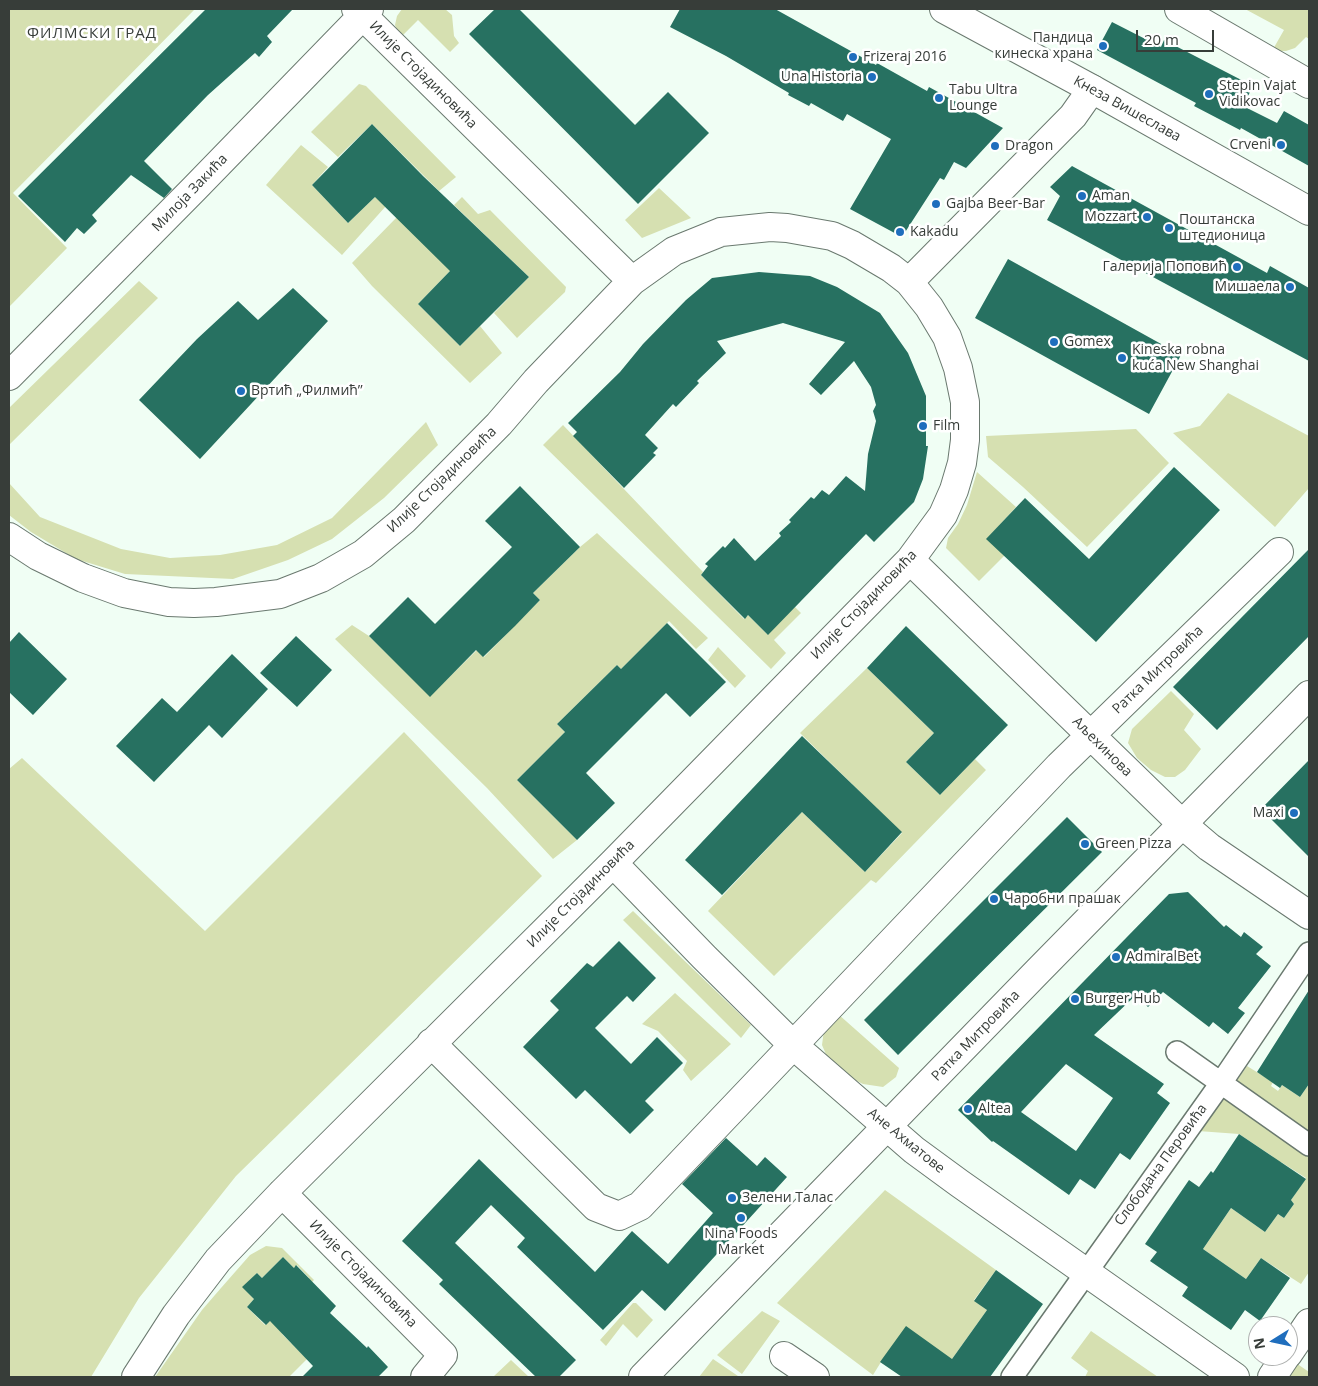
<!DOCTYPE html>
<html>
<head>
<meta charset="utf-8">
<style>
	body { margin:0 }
	#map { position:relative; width:1318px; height:1386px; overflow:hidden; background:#f0fef4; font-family:"Open Sans",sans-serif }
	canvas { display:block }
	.frame { position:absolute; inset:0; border:10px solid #373d39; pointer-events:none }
	.north { position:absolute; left:1248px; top:1316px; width:50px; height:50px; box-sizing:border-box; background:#fff; border:1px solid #afb1b0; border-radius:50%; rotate:260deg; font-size:14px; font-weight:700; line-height:20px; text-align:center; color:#373d39 }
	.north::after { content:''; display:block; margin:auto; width:18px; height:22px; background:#1f6ebd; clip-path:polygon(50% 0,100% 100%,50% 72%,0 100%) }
	.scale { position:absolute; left:1136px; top:30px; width:78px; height:22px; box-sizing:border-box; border:2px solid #373d39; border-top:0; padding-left:6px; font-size:15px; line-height:18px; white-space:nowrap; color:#373d39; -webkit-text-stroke:4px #fff; paint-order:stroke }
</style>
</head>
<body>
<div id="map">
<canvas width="1318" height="1386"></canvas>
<div class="frame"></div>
<div class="north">N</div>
<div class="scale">20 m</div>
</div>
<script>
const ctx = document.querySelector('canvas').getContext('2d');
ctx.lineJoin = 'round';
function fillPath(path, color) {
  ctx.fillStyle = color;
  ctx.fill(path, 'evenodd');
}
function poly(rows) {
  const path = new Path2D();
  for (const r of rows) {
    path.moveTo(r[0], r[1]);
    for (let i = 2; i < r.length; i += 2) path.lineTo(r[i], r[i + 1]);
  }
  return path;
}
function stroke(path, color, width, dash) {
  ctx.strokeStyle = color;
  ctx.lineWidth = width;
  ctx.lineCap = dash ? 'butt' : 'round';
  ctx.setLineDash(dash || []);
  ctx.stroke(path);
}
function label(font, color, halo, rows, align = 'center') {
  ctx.font = font + ' "Open Sans",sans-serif';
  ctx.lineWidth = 5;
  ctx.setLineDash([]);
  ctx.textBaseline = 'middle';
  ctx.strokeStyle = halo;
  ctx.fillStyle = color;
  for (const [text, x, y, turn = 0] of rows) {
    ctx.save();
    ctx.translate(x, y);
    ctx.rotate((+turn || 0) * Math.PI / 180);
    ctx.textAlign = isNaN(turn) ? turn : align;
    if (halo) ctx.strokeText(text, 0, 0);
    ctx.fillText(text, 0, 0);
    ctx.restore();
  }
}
fillPath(poly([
	[9,9,195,9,13,193,67,248,9,307],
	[402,9,445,9,452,15,454,36,459,43,450,52,418,20,403,35,398,32,395,25,397,16],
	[1245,9,1309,9,1309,39,1306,37,1295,48,1286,51,1272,51,1284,30],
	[359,84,366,86,456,177,439,191,372,124,338,157,311,132],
	[301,145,328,167,312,185,348,223,376,196,386,206,342,255,266,185],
	[659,188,691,218,642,238,625,220],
	[462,197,478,214,490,210,566,287,565,292,517,338,494,313,529,277,454,205],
	[397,217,451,270,418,304,460,346,480,326,502,353,470,383,372,286,352,263],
	[139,281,158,298,9,445,9,408],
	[1228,393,1309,436,1309,488,1275,527,1173,433,1200,426],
	[426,422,438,445,384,498,332,539,288,560,233,579,125,574,76,559,31,532,9,515,9,483,40,517,121,549,170,558,220,555,277,545,332,518],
	[563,425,703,572,701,575,744,619,748,615,767,634,795,607,801,613,774,640,786,653,771,669,543,445],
	[1136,429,1169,463,1087,547,1023,487,988,457,986,436],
	[977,472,1016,507,987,539,1005,555,979,581,946,548,948,538,958,524,967,505],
	[597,533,708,638,696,649,669,621,621,669,617,665,557,724,565,732,517,780,577,840,553,859,487,788,335,639,352,625,369,636,430,696,477,650,484,657,540,600,533,593,580,547],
	[718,647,746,676,735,688,708,660],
	[867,668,934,733,906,762,940,795,975,759,986,770,876,883,871,880,774,976,708,911,802,812,865,872,902,833,800,733],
	[1171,691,1194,714,1184,730,1201,749,1185,770,1175,777,1165,777,1151,770,1137,758,1128,743,1132,729],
	[404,732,542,876,236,1176,139,1298,91,1377,9,1377,9,769,22,758,205,931],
	[633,911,751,1025,741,1038,623,920],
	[675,993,731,1044,691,1081,683,1070,687,1061,658,1031,642,1024],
	[838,1014,899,1068,896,1077,883,1087,863,1084,841,1073,828,1059,822,1045,824,1030],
	[1247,1066,1273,1082,1271,1086,1278,1091,1282,1085,1300,1097,1309,1084,1309,1134,1235,1083],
	[1224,1094,1309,1156,1309,1272,1301,1284,1261,1258,1246,1279,1203,1249,1231,1208,1265,1232,1278,1214,1284,1218,1294,1204,1291,1200,1306,1178,1281,1162,1279,1165,1272,1156,1239,1134,1198,1131],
	[885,1190,996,1270,974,1300,987,1310,952,1359,881,1362,873,1375,777,1303],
	[266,1246,282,1248,314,1280,307,1287,304,1283,309,1278,297,1265,294,1268,283,1257,262,1278,257,1273,243,1287,254,1299,247,1307,265,1325,272,1319,283,1335,307,1359,289,1377,155,1377,202,1310,221,1288,250,1255],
	[633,1303,636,1303,653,1320,637,1338,623,1324,606,1346,600,1340],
	[762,1311,780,1321,742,1374,717,1355],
	[1091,1331,1158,1377,1085,1377,1088,1371,1071,1358],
	[713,1359,738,1376,740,1377,699,1377],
	[511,1360,529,1377,493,1377],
	[1296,1363,1309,1372,1309,1377,1288,1377]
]), '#d6e0b1');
fillPath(poly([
	[206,9,293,9,267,36,272,42,259,57,255,53,208,95,144,161,172,189,164,198,131,175,92,215,97,221,84,234,77,228,65,242,18,196],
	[495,9,519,9,635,125,668,92,709,133,638,204,469,34],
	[680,9,775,9,876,65,877,63,927,91,929,87,1003,128,966,168,954,162,944,180,940,178,902,237,850,209,891,139,847,114,843,121,811,103,809,106,788,95,789,93,726,56,670,27],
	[1112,22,1161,47,1164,40,1253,86,1243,106,1277,123,1284,111,1309,125,1309,166,1241,128,1240,130,1194,106,1196,103,1097,50],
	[372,124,423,176,529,277,460,346,418,304,450,271,375,197,348,223,312,185],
	[1072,166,1267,273,1270,266,1309,288,1309,361,1047,220,1060,196,1050,187],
	[1008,259,1181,355,1149,414,975,318],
	[759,272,810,276,837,287,880,313,908,353,926,396,926,446,928,446,923,479,914,502,874,542,866,534,768,635,748,615,745,619,701,575,708,566,705,564,723,546,725,548,734,538,755,561,781,536,779,533,791,522,789,520,811,497,814,499,822,490,829,495,846,476,865,491,868,454,876,421,873,411,876,405,871,387,854,361,821,395,809,384,845,342,783,323,717,341,726,353,697,381,699,383,676,407,673,404,645,435,658,448,653,453,656,455,624,488,573,436,577,432,568,423,620,372,643,344,686,300,712,278],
	[293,288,328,321,200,459,139,400,197,339,238,301,258,320],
	[1174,467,1220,510,1096,642,986,539,1025,498,1089,559],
	[520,486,580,547,533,593,540,600,515,626,483,657,476,650,430,697,369,636,408,597,435,624,512,547,485,521],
	[1309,549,1309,636,1217,730,1173,687],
	[667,623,726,682,690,717,666,693,586,773,615,803,577,840,517,780,565,732,557,724,617,665,621,669],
	[906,626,1008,725,940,795,906,762,934,733,867,668],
	[19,632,67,679,33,715,9,692,9,643],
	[296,636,332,670,297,707,260,673],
	[232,654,268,689,222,738,209,725,154,782,116,746,162,698,177,712],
	[802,736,902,832,865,872,802,812,722,895,685,860],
	[1309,760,1309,857,1261,809],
	[1067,817,1102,852,898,1055,864,1020],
	[1188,892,1224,927,1226,925,1241,937,1244,932,1263,947,1256,954,1271,966,1238,1008,1245,1013,1228,1034,1213,1022,1209,1027,1163,992,1148,1007,1136,995,1094,1035,1164,1084,1157,1093,1170,1103,1130,1160,1120,1153,1095,1189,1080,1179,1069,1195,993,1141,992,1142,958,1110,1169,894],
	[1066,1064,1113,1098,1076,1151,1021,1112],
	[619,941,656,978,633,1002,627,996,595,1028,631,1064,657,1037,683,1063,645,1101,654,1110,630,1134,585,1090,576,1099,523,1047,559,1010,550,1001,587,963,593,967],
	[1309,990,1309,1084,1300,1097,1282,1085,1280,1088,1257,1072],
	[1239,1134,1306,1179,1291,1200,1294,1204,1284,1218,1278,1214,1265,1232,1231,1208,1203,1249,1246,1279,1261,1258,1290,1278,1260,1321,1245,1310,1231,1330,1182,1296,1188,1287,1150,1261,1157,1252,1145,1244,1189,1180,1199,1187,1211,1171,1213,1173],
	[726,1138,757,1166,765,1157,787,1177,665,1311,642,1290,603,1330,517,1247,525,1238,491,1205,455,1243,576,1360,559,1377,536,1377,439,1284,443,1280,402,1241,479,1159,595,1272,632,1231,668,1264,713,1213,682,1184],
	[283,1257,294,1268,296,1265,336,1306,330,1313,367,1348,368,1346,388,1367,378,1377,302,1377,313,1366,270,1321,266,1325,247,1307,254,1299,242,1287,257,1273,262,1278],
	[996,1270,1043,1304,990,1377,902,1377,880,1362,906,1326,952,1359,987,1310,974,1301]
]), '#277161');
const pedestrian = poly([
	[1177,1052,1309,1145],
	[1012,1377,1221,1083,1309,953]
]);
const minor = poly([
	[356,9,632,281],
	[1179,9,1309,84],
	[909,282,1073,116,1092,89],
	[9,376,194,189,369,9],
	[9,537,38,556,83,578,124,593,169,602,194,603,216,602,280,594,321,578,363,554,404,520,499,424,536,381,632,281,674,251,721,232,770,227,787,228,815,233,832,236,852,245,891,268,909,282,929,307,947,337,958,368,965,402,965,440,962,463,954,490,943,515,910,560,613,863,282,1193,218,1260,176,1315,136,1377],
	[910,560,1182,824,1209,847,1309,915],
	[613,863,704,957,793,1045,914,1150,959,1183,1235,1377],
	[431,1043,596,1207,619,1216,640,1206,1059,766,1279,552],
	[282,1193,443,1355,425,1377],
	[1288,1354,1309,1323],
	[784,1356,815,1377],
	[1272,1377,1286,1356]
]);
const secondary = poly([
	[944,9,1092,89,1309,211],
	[643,1377,1038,971,1309,695]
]);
stroke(pedestrian, '#6a796f', 24);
stroke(minor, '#6a796f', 30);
stroke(secondary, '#6a796f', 30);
stroke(pedestrian, '#fff', 21);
stroke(minor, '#fff', 28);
stroke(secondary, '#fff', 28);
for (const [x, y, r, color] of [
	[1103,46,5,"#1f6ebd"],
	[853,57,5,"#1f6ebd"],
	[872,77,5,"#1f6ebd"],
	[1209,94,5,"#1f6ebd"],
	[939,98,5,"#1f6ebd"],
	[1281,145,5,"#1f6ebd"],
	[995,146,5,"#1f6ebd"],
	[1082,196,5,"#1f6ebd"],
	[936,204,5,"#1f6ebd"],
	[1147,217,5,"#1f6ebd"],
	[1169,228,5,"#1f6ebd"],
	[900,232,5,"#1f6ebd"],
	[1237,267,5,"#1f6ebd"],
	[1290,287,5,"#1f6ebd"],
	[1054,342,5,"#1f6ebd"],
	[1122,358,5,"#1f6ebd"],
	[241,391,5,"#1f6ebd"],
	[923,426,5,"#1f6ebd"],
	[1294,813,5,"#1f6ebd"],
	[1085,844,5,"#1f6ebd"],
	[994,899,5,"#1f6ebd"],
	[1116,957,5,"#1f6ebd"],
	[1075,999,5,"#1f6ebd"],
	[968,1109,5,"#1f6ebd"],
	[732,1198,5,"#1f6ebd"],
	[741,1218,5,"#1f6ebd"]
]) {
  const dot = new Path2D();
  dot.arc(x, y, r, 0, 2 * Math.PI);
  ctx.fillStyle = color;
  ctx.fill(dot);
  stroke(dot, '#fff', 2);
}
label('14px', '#373d39', '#fff', [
	["Пандица",1093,38,"right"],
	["кинеска храна",1093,54,"right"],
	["Frizeraj 2016",863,57],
	["Una Historia",862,77,"right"],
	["Stepin Vajat",1219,86],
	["Vidikovac",1219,102],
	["Tabu Ultra",949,90],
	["Lounge",949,106],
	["Crveni",1271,145,"right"],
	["Dragon",1005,146],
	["Aman",1092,196],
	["Gajba Beer-Bar",946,204],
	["Mozzart",1137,217,"right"],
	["Поштанска",1179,220],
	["штедионица",1179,236],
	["Kakadu",910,232],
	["Галерија Поповић",1227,267,"right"],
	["Мишаела",1280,287,"right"],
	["Gomex",1064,342],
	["Kineska robna",1132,350],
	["kuća New Shanghai",1132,366],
	["Вртић „Филмић”",251,391],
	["Film",933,426],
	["Maxi",1284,813,"right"],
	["Green Pizza",1095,844],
	["Чаробни прашак",1004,899],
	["AdmiralBet",1126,957],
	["Burger Hub",1085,999],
	["Altea",978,1109],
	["Зелени Талас",742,1198],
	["Nina Foods",741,1234,"center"],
	["Market",741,1250,"center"]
], 'left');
label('14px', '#373d39', '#fff', [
	["Илије Стојадиновића",423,75,45],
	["Кнеза Вишеслава",1127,109,29],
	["Милоја Закића",190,193,-46],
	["Илије Стојадиновића",442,480,-44],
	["Илије Стојадиновића",864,605,-46],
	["Ратка Митровића",1158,670,-44],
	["Аљехинова",1102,747,45],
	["Илије Стојадиновића",581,894,-45],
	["Ратка Митровића",976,1036,-46],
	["Ане Ахматове",906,1141,39],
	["Слободана Перовића",1161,1165,-54],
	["Илије Стојадиновића",363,1274,45]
]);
ctx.letterSpacing = '1px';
label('15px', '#373d39', '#fff', [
	["ФИЛМСКИ ГРАД",92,34]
]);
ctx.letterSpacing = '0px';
</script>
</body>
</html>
